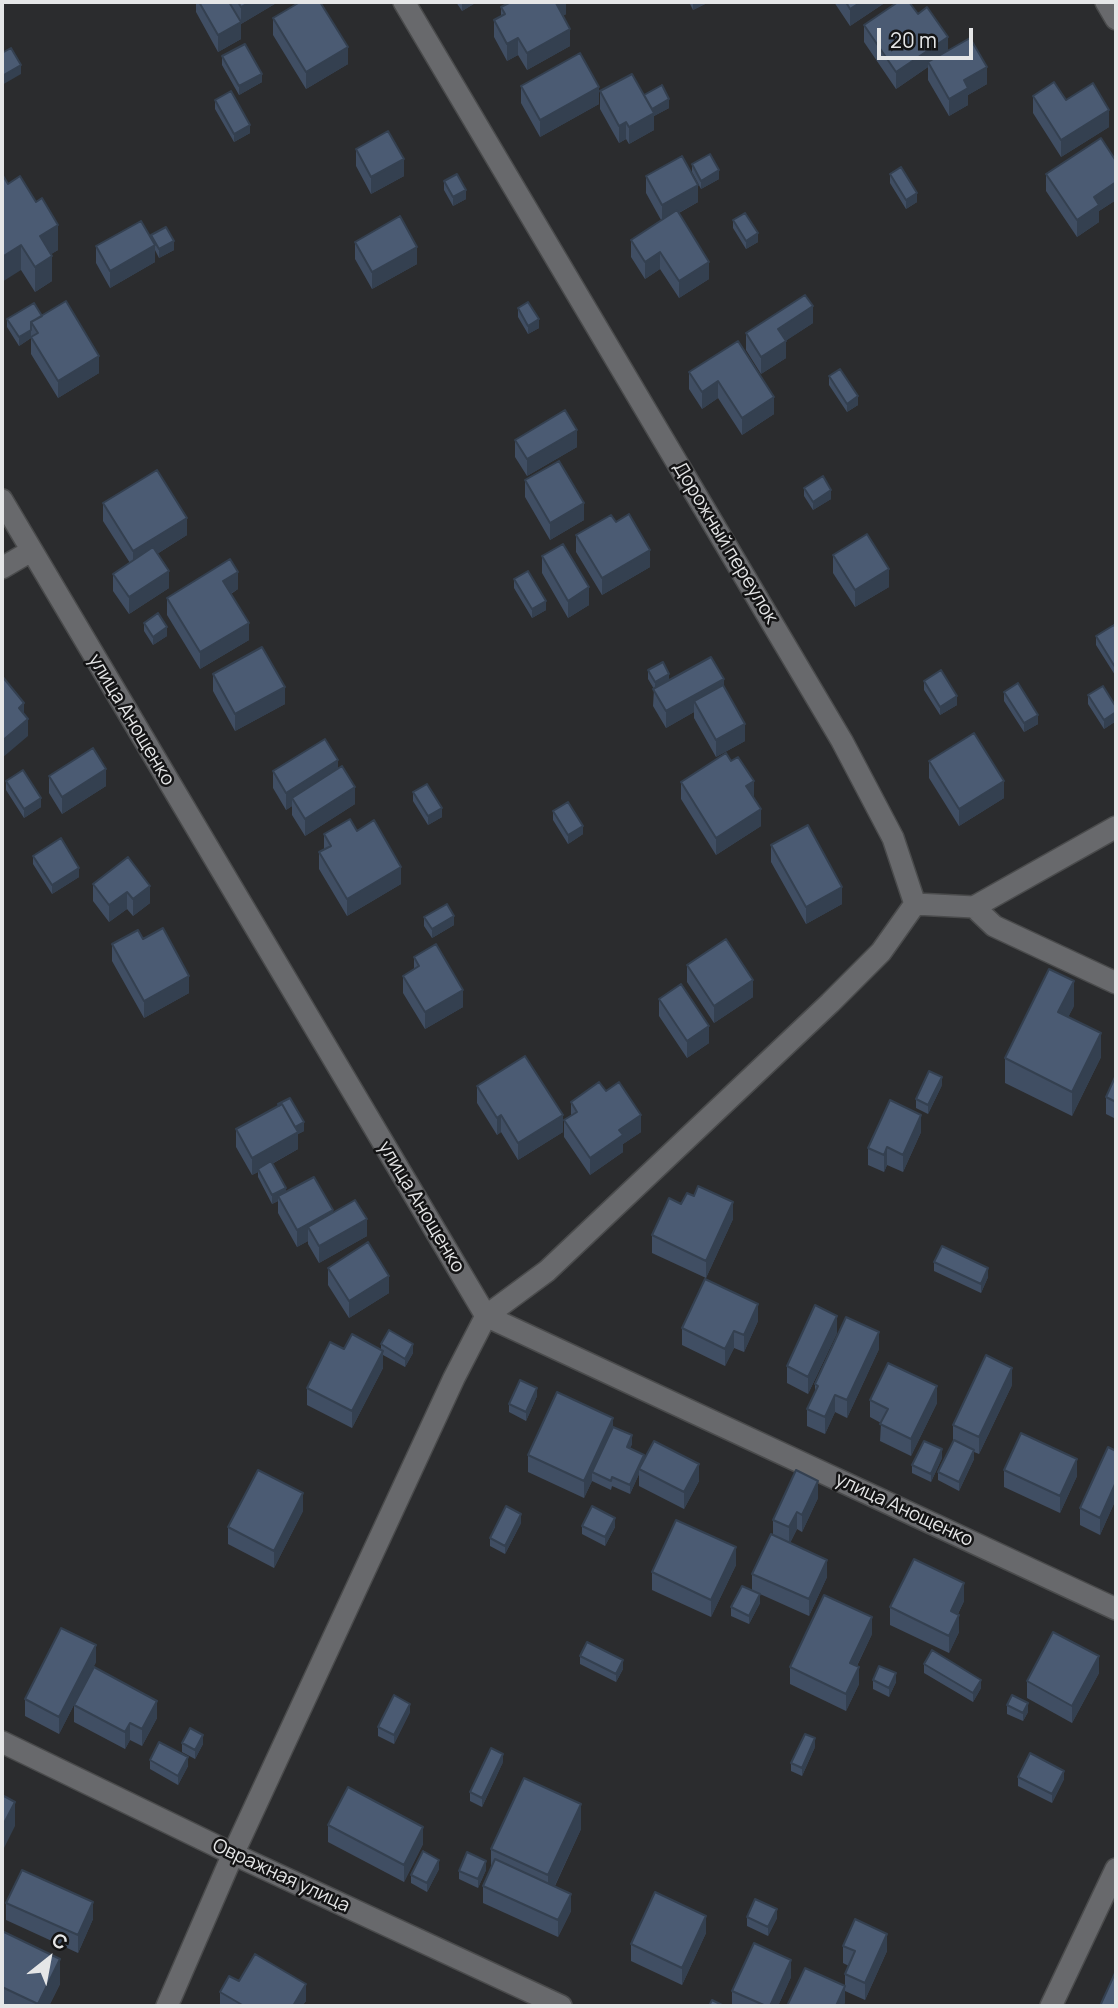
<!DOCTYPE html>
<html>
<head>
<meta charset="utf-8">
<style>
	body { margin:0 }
	#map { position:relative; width:1118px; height:2008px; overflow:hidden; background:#2b2c2e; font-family:Manrope,sans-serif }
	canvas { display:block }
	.frame { position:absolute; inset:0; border:4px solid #e5e6e7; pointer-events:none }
	.north { position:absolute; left:14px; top:1924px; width:70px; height:70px; -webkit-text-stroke:5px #141415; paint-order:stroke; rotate:31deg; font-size:19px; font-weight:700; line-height:28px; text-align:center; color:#e5e6e7 }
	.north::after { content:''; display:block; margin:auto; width:24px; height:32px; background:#e5e6e7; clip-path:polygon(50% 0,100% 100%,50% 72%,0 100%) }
	.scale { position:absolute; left:877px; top:28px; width:96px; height:32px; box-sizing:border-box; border:4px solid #e5e6e7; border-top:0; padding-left:9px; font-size:21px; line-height:24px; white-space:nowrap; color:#e5e6e7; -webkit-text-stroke:5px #141415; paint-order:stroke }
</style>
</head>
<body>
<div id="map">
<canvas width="1118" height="2008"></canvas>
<div class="frame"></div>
<div class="north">С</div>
<div class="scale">20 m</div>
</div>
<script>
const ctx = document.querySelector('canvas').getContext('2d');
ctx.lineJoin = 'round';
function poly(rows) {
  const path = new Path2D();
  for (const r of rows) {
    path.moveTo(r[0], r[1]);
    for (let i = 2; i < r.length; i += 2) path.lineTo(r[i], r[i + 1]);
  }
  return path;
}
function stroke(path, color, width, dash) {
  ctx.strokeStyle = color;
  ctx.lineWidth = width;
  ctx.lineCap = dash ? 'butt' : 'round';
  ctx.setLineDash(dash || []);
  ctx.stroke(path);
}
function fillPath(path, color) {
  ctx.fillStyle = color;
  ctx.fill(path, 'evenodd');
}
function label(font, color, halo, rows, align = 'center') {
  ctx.font = font + ' Manrope,sans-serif';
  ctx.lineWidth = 5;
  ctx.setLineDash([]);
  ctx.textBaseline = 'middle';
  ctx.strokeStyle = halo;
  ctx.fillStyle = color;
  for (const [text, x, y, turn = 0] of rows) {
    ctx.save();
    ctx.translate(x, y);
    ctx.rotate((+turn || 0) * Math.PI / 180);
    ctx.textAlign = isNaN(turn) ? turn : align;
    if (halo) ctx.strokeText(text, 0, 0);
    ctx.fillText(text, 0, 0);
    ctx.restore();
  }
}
const street = poly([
	[404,2,842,741,893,838,915,904,974,907,994,926,1116,983],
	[1106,2,1116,19],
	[2,500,486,1316,1116,1609],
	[2,568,31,551],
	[974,907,1116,827],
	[2,1742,233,1854,561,2006],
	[167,2006,233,1854,454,1378,486,1316,547,1271,830,1003,881,952,915,904],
	[1051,2006,1116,1869]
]);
stroke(street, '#4a4b4c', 24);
stroke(street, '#68696c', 21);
fillPath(poly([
	[196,2,278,2,241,24,241,23,241,39,218,52,196,12],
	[456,2,477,2,462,11],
	[566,2,566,14,563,16,570,46,527,70,518,55,507,61,494,37,494,20,501,16,501,7],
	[689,2,707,2,707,3,693,10],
	[834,2,886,2,850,26],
	[918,14,948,51,987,84,968,95,968,105,949,116,928,80,928,67,896,89,864,42,864,25],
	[273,18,348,64,306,89,273,35],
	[222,56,262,82,239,95,222,65],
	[521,86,599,104,540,137,521,103],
	[600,91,644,95,669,108,654,116,654,130,629,144,626,139,619,143,600,109],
	[1033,96,1066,100,1109,127,1061,157,1033,113],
	[215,100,250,133,234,142,215,109],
	[356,149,404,176,371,194,356,166],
	[1116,161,1116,200,1099,211,1099,222,1077,237,1046,191,1046,174],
	[692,164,719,179,701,189,692,172],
	[890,174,917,202,906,209,890,183],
	[646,176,698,202,679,213,709,279,679,298,660,269,645,279,631,257,631,240,661,220,646,193],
	[444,181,466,199,453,206,444,190],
	[8,184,58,250,51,254,52,281,35,292,21,270],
	[733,220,758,242,746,249,733,228],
	[151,235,174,250,159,258,155,250,155,262,110,288,96,263,96,246,151,239],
	[355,242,417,264,372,289,355,259],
	[518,308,539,328,528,334,518,317],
	[42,316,99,373,58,398,31,354,31,338,19,346,7,327,7,319],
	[813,323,785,341,786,358,761,374,746,350,746,333],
	[738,341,774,414,742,435,718,398,702,409,689,389,689,372],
	[829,376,858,405,847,412,829,385],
	[515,440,577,447,527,476,515,457],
	[525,480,584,520,550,540,525,497],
	[804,488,831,499,813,510,804,496],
	[103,503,187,535,157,554,169,588,129,614,113,591,113,574,130,563,103,521],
	[616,522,650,567,602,595,576,552,576,535],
	[833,555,889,587,855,607,833,573],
	[542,556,589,605,568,618,542,573],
	[514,579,546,610,532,618,514,588],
	[238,589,231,594,249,640,200,669,167,615,167,598],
	[144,623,167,636,153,645,144,631],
	[1116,629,1116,675,1115,675,1096,645,1096,636],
	[648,670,669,680,724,687,745,741,716,757,694,718,694,712,666,728,653,706,654,689,648,679],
	[213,674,285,704,235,731,213,691],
	[924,681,957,705,940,715,924,690],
	[1004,692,1038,724,1024,732,1004,701],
	[1088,695,1116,707,1116,721,1104,729,1088,704],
	[929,761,1004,798,959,826,929,778],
	[338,769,355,804,305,836,292,815,292,806,286,810,273,788,273,771],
	[49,776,106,786,62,814,49,793],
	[6,781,41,807,24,818,6,790],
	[681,782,754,798,761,826,716,855,681,799],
	[413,792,442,817,428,825,413,801],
	[553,811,583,834,568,844,553,820],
	[357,831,401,884,347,916,319,869,319,852,324,850,324,834],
	[771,845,842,904,806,924,771,862],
	[33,856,79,877,52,894,33,864],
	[128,857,150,903,133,916,127,909,109,922,93,901,93,884],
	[424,917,454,925,432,938,424,926],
	[143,939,189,993,144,1018,112,961,112,944],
	[414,957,463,1007,425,1029,403,993,403,976,414,969],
	[687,965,753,997,714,1023,687,982],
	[659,999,709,1043,687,1058,659,1016],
	[1074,1006,1068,1017,1101,1057,1072,1116,1005,1083,1005,1058],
	[1116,1075,1116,1119,1106,1114,1106,1097],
	[942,1085,928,1114,916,1108,916,1099],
	[477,1086,563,1132,518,1160,501,1132,497,1135,477,1103],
	[571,1102,641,1132,623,1144,623,1152,590,1175,564,1137,564,1120,571,1116],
	[278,1104,304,1131,298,1134,298,1149,272,1164,286,1192,333,1213,367,1236,319,1263,308,1244,308,1241,297,1247,278,1213,278,1201,272,1204,258,1177,258,1172,252,1175,236,1147,236,1129,278,1107],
	[921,1132,903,1172,887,1165,884,1172,868,1165,868,1148],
	[694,1196,733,1219,706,1278,652,1253,652,1235,681,1204],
	[934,1262,988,1277,981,1293,934,1271],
	[328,1268,389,1293,349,1318,328,1285],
	[758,1321,744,1352,734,1348,725,1366,682,1345,682,1328],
	[837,1333,808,1394,787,1383,787,1366],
	[381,1344,413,1353,405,1367,383,1355,383,1368,352,1428,307,1405,307,1388,344,1349,381,1349],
	[879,1349,847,1418,835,1412,825,1434,807,1426,807,1409,815,1393,815,1384],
	[1012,1385,979,1454,974,1452,974,1459,959,1491,938,1480,938,1472,953,1441,953,1425],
	[537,1396,526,1421,509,1412,509,1404],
	[870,1400,937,1403,911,1456,880,1441,881,1423,870,1417],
	[613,1427,632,1444,630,1448,644,1460,699,1481,684,1509,639,1486,639,1474,630,1494,612,1486,611,1490,592,1481,584,1498,528,1472,528,1455],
	[1116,1451,1116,1499,1100,1535,1080,1525,1080,1508],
	[942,1458,931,1482,912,1473,912,1465],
	[1004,1470,1077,1476,1060,1513,1004,1487],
	[818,1498,802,1532,797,1529,790,1543,827,1577,809,1616,760,1594,760,1603,749,1624,731,1616,731,1607,752,1591,752,1574,773,1535,773,1520],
	[303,1511,274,1568,228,1544,228,1527],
	[521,1523,505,1554,490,1546,490,1538],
	[582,1526,615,1527,605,1546,582,1534],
	[736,1565,711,1617,652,1590,652,1572],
	[964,1601,958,1614,959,1632,949,1653,890,1625,890,1607],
	[872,1634,857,1666,859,1684,846,1711,790,1684,790,1667],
	[580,1656,623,1669,616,1682,580,1664],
	[96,1662,59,1734,25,1716,25,1699],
	[924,1664,981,1688,973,1702,924,1673],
	[1099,1673,1072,1723,1027,1698,1027,1681],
	[873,1680,896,1682,889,1697,873,1689],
	[74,1705,157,1718,142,1746,130,1740,125,1749,74,1722],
	[1007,1705,1028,1712,1023,1721,1007,1714],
	[410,1712,394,1744,378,1736,378,1727],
	[182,1743,203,1744,195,1759,182,1752],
	[815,1747,802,1776,791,1771,791,1763],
	[150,1760,188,1766,178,1785,150,1769],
	[503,1762,482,1807,470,1801,470,1792],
	[1018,1777,1064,1779,1052,1803,1018,1786],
	[328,1825,423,1844,404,1882,328,1842],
	[581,1829,555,1886,571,1911,558,1937,483,1903,483,1886,491,1869,491,1849],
	[439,1869,427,1892,411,1883,411,1875],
	[486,1870,478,1888,459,1879,459,1871],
	[6,1903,93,1919,78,1953,6,1920],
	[747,1917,777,1918,768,1936,747,1926],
	[2,1931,60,1984,49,2006,2,2006],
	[706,1933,682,1985,631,1961,631,1944],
	[843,1946,887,1951,865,2000,845,1991,845,1974,849,1966,843,1963],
	[791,1977,778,2006,732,2006,732,1991],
	[239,1981,306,2001,302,2006,220,2006,220,1992]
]), '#404e63');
fillPath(poly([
	[250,2,278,2,241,24,241,7],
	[462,2,477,2,462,11],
	[557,2,566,2,566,14,556,20,556,3],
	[693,2,707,2,707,3,693,10],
	[861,2,886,2,850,26,850,9],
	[241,22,241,39,218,52,218,35],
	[570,29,570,46,527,70,527,53],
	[948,37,948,54,928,62,928,67,896,89,896,72],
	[518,38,518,55,507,61,507,44],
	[348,47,348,64,306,89,306,72],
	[21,65,21,74,2,85,2,76],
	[987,67,987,84,968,95,968,105,949,116,949,99,964,80],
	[262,74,262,82,239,95,239,86],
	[599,87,599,104,540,137,540,120],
	[669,99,669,108,654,116,654,130,629,144,629,127,649,110],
	[1109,110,1109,127,1061,157,1061,140],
	[626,122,626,139,619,143,619,126],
	[250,125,250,133,234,142,234,134],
	[404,159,404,176,371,194,371,177],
	[719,170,719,179,701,189,701,181],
	[1116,182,1116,200,1099,211,1099,222,1077,237,1077,220,1094,197],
	[698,185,698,202,662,222,662,205],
	[466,190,466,199,453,206,453,197],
	[917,193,917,202,906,209,906,200],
	[58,225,58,250,40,261,40,236],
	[758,233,758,242,746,249,746,241],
	[174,241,174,250,159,258,159,249],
	[21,245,21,270,2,282,2,257],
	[155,245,155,262,110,288,110,271],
	[417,247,417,264,372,289,372,272],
	[660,252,660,269,645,279,645,262],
	[52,256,52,281,35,292,35,267],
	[709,262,709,279,679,298,679,281],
	[813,306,813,323,778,346,778,329],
	[539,319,539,328,528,334,528,326],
	[31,330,31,338,19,346,19,337],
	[786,341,786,358,761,374,761,357],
	[99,356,99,373,58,398,58,381],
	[718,381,718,398,702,409,702,392],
	[858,396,858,405,847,412,847,404],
	[774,397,774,414,742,435,742,418],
	[577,430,577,447,527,476,527,459],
	[831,490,831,499,813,510,813,502],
	[584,503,584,520,550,540,550,523],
	[187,518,187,535,133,569,133,551],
	[650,550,650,567,602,595,602,578],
	[889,569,889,587,855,607,855,590],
	[169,571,169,588,129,614,129,597],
	[238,572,238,589,223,598,223,581],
	[589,587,589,605,568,618,568,601],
	[546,601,546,610,532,618,532,609],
	[249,623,249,640,200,669,200,652],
	[167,627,167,636,153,645,153,637],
	[669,674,669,682,655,691,655,682],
	[724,679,724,696,694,701,694,712,666,728,666,711],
	[285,687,285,704,235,731,235,714],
	[957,696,957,705,940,715,940,707],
	[24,703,24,720,19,708],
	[1116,712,1116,721,1104,729,1104,720],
	[1038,715,1038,724,1024,732,1024,723],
	[28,719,28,736,2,758,2,741],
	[745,724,745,741,716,757,716,740],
	[338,760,338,777,292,798,292,806,286,810,286,793],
	[106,769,106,786,62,814,62,797],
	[754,781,754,798,746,786],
	[1004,781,1004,798,959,826,959,809],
	[355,787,355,804,305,836,305,819],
	[41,798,41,807,24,818,24,809],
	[442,808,442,817,428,825,428,816],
	[761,809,761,826,716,855,716,838],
	[583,826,583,834,568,844,568,835],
	[401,867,401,884,347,916,347,899],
	[79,868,79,877,52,894,52,885],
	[150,886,150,903,133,916,133,899],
	[842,887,842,904,806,924,806,907],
	[127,892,127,909,109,922,109,905],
	[454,916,454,925,432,938,432,929],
	[189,976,189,993,144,1018,144,1001],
	[753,980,753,997,714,1023,714,1006],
	[1074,981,1074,1006,1058,1037,1058,1012],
	[463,990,463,1007,425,1029,425,1012],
	[709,1026,709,1043,687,1058,687,1041],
	[1101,1033,1101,1057,1072,1116,1072,1092],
	[942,1077,942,1085,928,1114,928,1105],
	[501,1115,501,1132,497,1135,497,1118],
	[563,1115,563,1132,518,1160,518,1143],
	[641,1115,641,1132,623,1144,623,1152,590,1175,590,1158,619,1130],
	[921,1115,921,1132,903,1172,903,1155],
	[304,1122,304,1131,298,1134,298,1149,259,1171,258,1169,258,1172,252,1175,252,1158,292,1129],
	[887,1147,887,1165,884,1172,884,1155],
	[286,1188,286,1197,278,1196,278,1201,272,1204,272,1195],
	[733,1202,733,1219,706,1278,706,1261],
	[333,1210,333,1227,308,1227,308,1241,297,1247,297,1230],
	[367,1219,367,1236,319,1263,319,1246],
	[988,1268,988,1277,981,1293,981,1284],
	[389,1276,389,1293,349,1318,349,1301],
	[758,1304,758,1321,744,1352,744,1335],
	[837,1316,837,1333,808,1394,808,1377],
	[734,1331,734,1348,725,1366,725,1349],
	[879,1332,879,1349,847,1418,847,1400],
	[413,1344,413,1353,405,1367,405,1359],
	[383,1351,383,1368,352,1428,352,1411],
	[1012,1368,1012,1385,979,1454,979,1437],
	[937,1386,937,1403,911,1456,911,1439],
	[537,1388,537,1396,526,1421,526,1412],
	[835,1395,835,1412,825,1434,825,1417],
	[613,1418,613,1435,592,1472,592,1481,584,1498,584,1481],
	[632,1435,632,1444,627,1455,627,1447],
	[942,1449,942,1458,931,1482,931,1474],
	[974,1450,974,1459,959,1491,959,1482],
	[644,1455,644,1464,639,1469,639,1474,630,1494,630,1485],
	[1077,1459,1077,1476,1060,1513,1060,1496],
	[699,1464,699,1481,684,1509,684,1492],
	[818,1481,818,1498,802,1532,802,1515],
	[1116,1482,1116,1499,1100,1535,1100,1518],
	[303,1493,303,1511,274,1568,274,1551],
	[797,1512,797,1529,789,1545,789,1527],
	[521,1514,521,1523,505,1554,505,1546],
	[615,1518,615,1527,605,1546,605,1537],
	[736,1547,736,1565,711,1617,711,1600],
	[827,1560,827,1577,809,1616,809,1599],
	[964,1583,964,1601,951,1628,951,1611],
	[760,1594,760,1603,749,1624,749,1616],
	[959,1615,959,1632,949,1653,949,1636],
	[872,1617,872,1634,850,1680,850,1663],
	[96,1645,96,1662,59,1734,59,1717],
	[1099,1656,1099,1673,1072,1723,1072,1706],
	[623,1660,623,1669,616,1682,616,1674],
	[859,1667,859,1684,846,1711,846,1694],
	[896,1673,896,1682,889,1697,889,1688],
	[981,1680,981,1688,973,1702,973,1693],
	[157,1701,157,1718,142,1746,142,1729],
	[1028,1703,1028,1712,1023,1721,1023,1713],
	[410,1704,410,1712,394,1744,394,1735],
	[130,1723,130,1740,125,1749,125,1732],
	[203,1735,203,1744,195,1759,195,1750],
	[815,1738,815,1747,802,1776,802,1768],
	[503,1754,503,1762,482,1807,482,1798],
	[188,1757,188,1766,178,1785,178,1776],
	[1064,1771,1064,1779,1052,1803,1052,1794],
	[15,1802,15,1826,2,1852,2,1827],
	[581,1804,581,1829,548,1900,548,1875],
	[423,1827,423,1844,404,1882,404,1865],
	[439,1860,439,1869,427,1892,427,1883],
	[486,1861,486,1870,478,1888,478,1879],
	[571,1894,571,1911,558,1937,558,1920],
	[93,1902,93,1919,78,1953,78,1935],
	[777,1909,777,1918,768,1936,768,1927],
	[706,1916,706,1933,682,1985,682,1968],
	[887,1934,887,1951,865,2000,865,1983],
	[60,1959,60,1984,49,2006,38,2006],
	[791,1960,791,1977,778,2006,770,2006],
	[306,1984,306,2001,302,2006,293,2006],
	[845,1986,845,2003,844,2006,836,2006]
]), '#344050');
const building = poly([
	[199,2,229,2,241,22,218,35,199,2],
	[238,2,250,2,241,7,238,2],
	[300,2,320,2,348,47,306,72,273,18,300,2],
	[511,2,557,2,556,3,570,29,527,53,518,38,507,44,494,20,505,14,501,7,511,2],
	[846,2,861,2,850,9,846,2],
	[898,2,909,2,918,14,927,7,948,37,896,72,864,25,898,2],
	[970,38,987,67,964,80,968,88,949,99,928,62,970,38],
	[245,44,262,74,239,86,222,56,245,44],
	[11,48,21,65,2,76,2,53,11,48],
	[580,53,599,87,540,120,521,86,580,53],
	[632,74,654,113,629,127,626,122,619,126,600,91,632,74],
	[1054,82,1066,100,1093,83,1109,110,1061,140,1033,96,1054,82],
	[662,85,669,99,652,109,644,95,662,85],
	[231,91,250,125,234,134,215,100,231,91],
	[388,131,404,159,371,177,356,149,388,131],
	[1101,138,1116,161,1116,182,1094,197,1099,205,1077,220,1046,174,1101,138],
	[710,154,719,170,701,181,692,164,710,154],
	[682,156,698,185,662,205,646,176,682,156],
	[901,167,917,193,906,200,890,174,901,167],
	[2,174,8,184,20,176,36,202,42,198,58,225,40,236,52,256,35,267,21,245,2,257,2,174],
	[457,174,466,190,453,197,444,181,457,174],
	[677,210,709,262,679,281,660,252,645,262,631,240,677,210],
	[745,213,758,233,746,241,733,220,745,213],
	[400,216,417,247,372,272,355,242,400,216],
	[141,221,155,245,110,271,96,246,141,221],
	[166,227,174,241,159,249,151,235,166,227],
	[805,295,813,306,778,329,786,341,761,357,746,333,805,295],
	[66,301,99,356,58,381,31,337,38,333,31,322,66,301],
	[528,302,539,319,528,326,518,308,528,302],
	[34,303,42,316,31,322,31,330,19,337,7,319,34,303],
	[738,341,774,397,742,418,718,381,702,392,689,372,738,341],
	[840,369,858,396,847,404,829,376,840,369],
	[565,410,577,430,527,459,515,440,565,410],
	[559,461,584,503,550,523,525,480,559,461],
	[157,470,187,518,133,551,103,503,157,470],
	[823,476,831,490,813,502,804,488,823,476],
	[629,514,650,550,602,578,576,535,611,515,616,522,629,514],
	[867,534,889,569,855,590,833,555,867,534],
	[563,544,589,587,568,601,542,556,563,544],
	[153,547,169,571,129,597,113,574,153,547],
	[230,559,238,572,223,581,249,623,200,652,167,598,230,559],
	[528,571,546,601,532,609,514,579,528,571],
	[158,613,167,627,153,637,144,623,158,613],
	[1114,625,1116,629,1116,666,1115,667,1096,636,1114,625],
	[262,647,285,687,235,714,213,674,262,647],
	[711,657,724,679,666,711,653,689,711,657],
	[663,662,669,674,655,682,648,670,663,662],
	[941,670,957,696,940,707,924,681,941,670],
	[2,676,24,703,19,708,28,719,2,741,2,676],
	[1018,683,1038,715,1024,723,1004,692,1018,683],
	[723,685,745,724,716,740,694,701,723,685],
	[1103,686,1116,707,1116,712,1104,720,1088,695,1103,686],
	[974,733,1004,781,959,809,929,761,974,733],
	[325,739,338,760,286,793,273,771,325,739],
	[93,748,106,769,62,797,49,776,93,748],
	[726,753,731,761,738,757,754,781,746,786,761,809,716,838,681,782,726,753],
	[342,766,355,787,305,819,292,798,342,766],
	[23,770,41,798,24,809,6,781,23,770],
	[427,784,442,808,428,816,413,792,427,784],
	[568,802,583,826,568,835,553,811,568,802],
	[350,819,357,831,374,820,401,867,347,899,319,852,331,846,324,834,350,819],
	[808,825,842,887,806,907,771,845,808,825],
	[61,838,79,868,52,885,33,856,61,838],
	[128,857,150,886,133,899,127,892,109,905,93,884,128,857],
	[447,904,454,916,432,929,424,917,447,904],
	[163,928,189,976,144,1001,112,944,138,930,143,939,163,928],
	[726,939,753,980,714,1006,687,965,726,939],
	[436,944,463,990,425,1012,403,976,419,966,414,957,436,944],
	[1049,969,1074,981,1058,1012,1101,1033,1072,1092,1005,1058,1049,969],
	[681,984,709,1026,687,1041,659,999,681,984],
	[525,1056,563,1115,518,1143,501,1115,497,1118,477,1086,525,1056],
	[929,1071,942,1077,928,1105,916,1099,929,1071],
	[1116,1075,1116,1102,1106,1097,1116,1075],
	[599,1082,606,1091,619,1082,641,1115,619,1130,623,1135,590,1158,564,1120,577,1112,571,1102,599,1082],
	[290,1098,304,1122,295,1127,282,1104,279,1106,278,1104,290,1098],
	[890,1100,921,1115,903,1155,887,1147,884,1155,868,1148,890,1100],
	[282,1104,298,1132,252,1158,236,1129,282,1104],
	[271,1161,286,1188,272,1195,258,1169,271,1161],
	[314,1177,333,1210,297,1230,278,1196,314,1177],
	[698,1186,733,1202,706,1261,652,1235,669,1198,681,1204,687,1193,694,1196,698,1186],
	[355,1200,367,1219,319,1246,308,1227,355,1200],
	[368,1242,389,1276,349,1301,328,1268,368,1242],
	[942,1246,988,1268,981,1284,934,1262,942,1246],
	[705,1279,758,1304,744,1335,734,1331,725,1349,682,1328,705,1279],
	[815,1305,837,1316,808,1377,787,1366,815,1305],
	[846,1317,879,1332,847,1400,835,1395,825,1417,807,1409,818,1386,815,1384,846,1317],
	[389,1330,413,1344,405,1359,381,1344,389,1330],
	[352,1334,383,1351,352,1411,307,1388,330,1342,344,1349,352,1334],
	[986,1355,1012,1368,979,1437,953,1425,986,1355],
	[888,1363,937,1386,911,1439,880,1424,888,1409,870,1400,888,1363],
	[520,1380,537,1388,526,1412,509,1404,520,1380],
	[557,1392,613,1418,584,1481,528,1455,557,1392],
	[613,1427,632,1435,627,1447,644,1455,630,1485,612,1477,611,1481,592,1472,613,1427],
	[1021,1433,1077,1459,1060,1496,1004,1470,1021,1433],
	[954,1440,974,1450,959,1482,938,1472,954,1440],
	[654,1441,699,1464,684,1492,639,1469,654,1441],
	[924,1441,942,1449,931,1474,912,1465,924,1441],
	[1108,1447,1116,1451,1116,1482,1100,1518,1080,1508,1108,1447],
	[258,1470,303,1493,274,1551,228,1527,258,1470],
	[796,1470,818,1481,802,1515,797,1512,789,1527,773,1520,796,1470],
	[506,1506,521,1514,505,1546,490,1538,506,1506],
	[592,1506,615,1518,605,1537,582,1526,592,1506],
	[676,1520,736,1547,711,1600,652,1572,676,1520],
	[771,1534,827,1560,809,1599,752,1574,771,1534],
	[914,1559,964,1583,951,1611,959,1615,949,1636,890,1607,914,1559],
	[742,1586,760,1594,749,1616,731,1607,742,1586],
	[824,1595,872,1617,850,1663,859,1667,846,1694,790,1667,824,1595],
	[61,1628,96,1645,59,1717,25,1699,61,1628],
	[1053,1632,1099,1656,1072,1706,1027,1681,1053,1632],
	[587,1642,623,1660,616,1674,580,1656,587,1642],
	[932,1650,981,1680,973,1693,924,1664,932,1650],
	[879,1666,896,1673,889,1688,873,1680,879,1666],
	[94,1667,157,1701,142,1729,130,1723,125,1732,74,1705,94,1667],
	[394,1695,410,1704,394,1735,378,1727,394,1695],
	[1012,1695,1028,1703,1023,1713,1007,1705,1012,1695],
	[190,1728,203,1735,195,1750,182,1743,190,1728],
	[805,1734,815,1738,802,1768,791,1763,805,1734],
	[159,1742,188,1757,178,1776,150,1760,159,1742],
	[491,1748,503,1754,482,1798,470,1792,491,1748],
	[1030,1753,1064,1771,1052,1794,1018,1777,1030,1753],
	[524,1778,581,1804,548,1875,491,1849,524,1778],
	[348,1787,423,1827,404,1865,328,1825,348,1787],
	[2,1795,15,1802,2,1827,2,1795],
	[423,1851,439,1860,427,1883,411,1875,423,1851],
	[467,1852,486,1861,478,1879,459,1871,467,1852],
	[495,1859,571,1894,558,1920,483,1886,495,1859],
	[22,1870,93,1902,78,1935,6,1903,22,1870],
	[655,1892,706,1916,682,1968,631,1944,655,1892],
	[755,1899,777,1909,768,1927,747,1917,755,1899],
	[855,1919,887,1934,865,1983,845,1974,855,1951,843,1946,855,1919],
	[2,1931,60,1959,38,2004,2,1987,2,1931],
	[754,1943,791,1960,770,2006,766,2006,732,1991,754,1943],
	[255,1954,306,1984,293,2006,244,2006,220,1992,229,1976,239,1981,255,1954],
	[805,1968,845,1986,836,2006,787,2006,805,1968],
	[1116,1971,1116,2006,1100,2006,1116,1971],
	[712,2000,724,2006,709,2006,712,2000]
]);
fillPath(building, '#4b5b73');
stroke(building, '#344050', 2);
label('19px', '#e5e6e7', '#141415', [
	["Дорожный переулок",725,543,59],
	["улица Анощенко",131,720,59],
	["улица Анощенко",421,1207,59],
	["улица Анощенко",904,1510,25],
	["Овражная улица",281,1876,25]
]);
</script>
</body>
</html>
